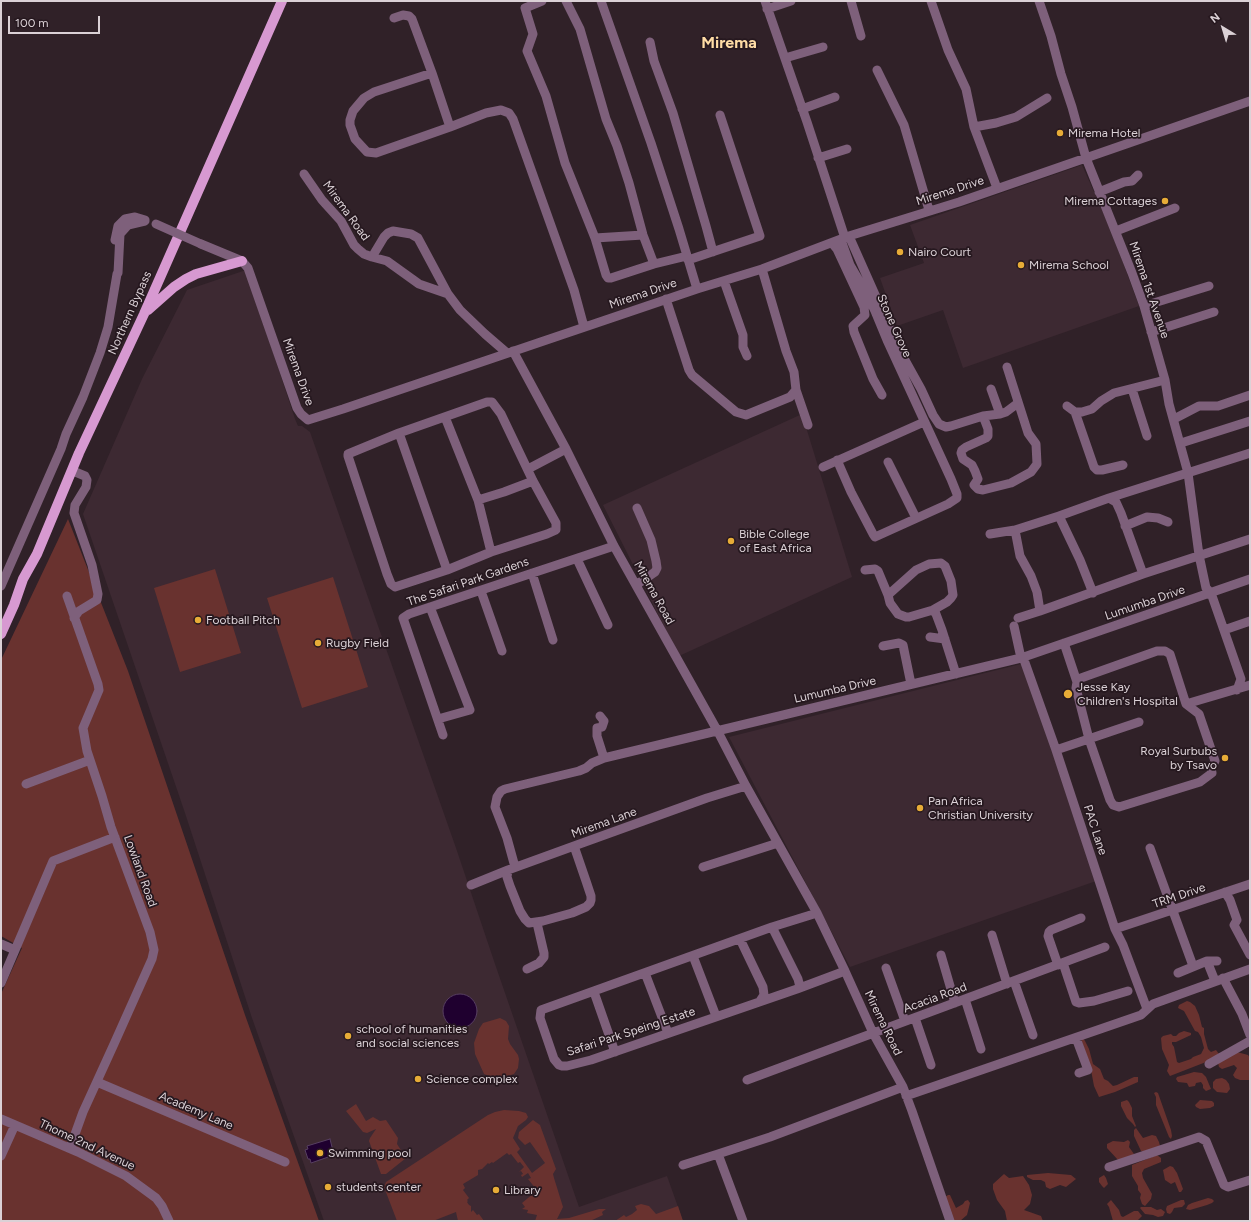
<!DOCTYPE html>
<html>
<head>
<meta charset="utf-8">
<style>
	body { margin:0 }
	#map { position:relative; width:1251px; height:1222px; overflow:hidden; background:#302128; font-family:Figtree,sans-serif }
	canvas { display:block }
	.frame { position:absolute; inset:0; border:2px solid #dbd1d6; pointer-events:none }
	.north { position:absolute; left:1203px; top:8px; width:40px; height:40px; -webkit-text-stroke:3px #26181f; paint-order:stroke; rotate:322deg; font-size:11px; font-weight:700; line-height:16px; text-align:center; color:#dbd1d6 }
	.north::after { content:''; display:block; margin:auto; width:14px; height:18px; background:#dbd1d6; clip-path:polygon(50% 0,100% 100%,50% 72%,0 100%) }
	.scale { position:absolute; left:8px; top:16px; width:92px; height:18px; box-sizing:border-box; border:2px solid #dbd1d6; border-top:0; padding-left:5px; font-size:12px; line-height:14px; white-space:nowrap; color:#dbd1d6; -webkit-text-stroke:3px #26181f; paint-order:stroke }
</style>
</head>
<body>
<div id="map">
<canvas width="1251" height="1222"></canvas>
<div class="frame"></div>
<div class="north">N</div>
<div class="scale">100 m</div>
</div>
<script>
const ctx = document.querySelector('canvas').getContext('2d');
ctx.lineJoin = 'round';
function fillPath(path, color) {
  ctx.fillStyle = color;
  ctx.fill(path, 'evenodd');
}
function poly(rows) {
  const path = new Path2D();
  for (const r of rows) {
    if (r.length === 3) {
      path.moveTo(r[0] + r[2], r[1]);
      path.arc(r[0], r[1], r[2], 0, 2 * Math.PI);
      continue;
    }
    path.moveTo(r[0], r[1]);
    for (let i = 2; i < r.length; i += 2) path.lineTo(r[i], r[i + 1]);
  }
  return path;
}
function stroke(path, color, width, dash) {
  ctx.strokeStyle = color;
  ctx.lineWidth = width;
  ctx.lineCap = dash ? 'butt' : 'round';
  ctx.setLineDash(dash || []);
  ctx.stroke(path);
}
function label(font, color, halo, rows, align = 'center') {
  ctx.font = font + ' Figtree,sans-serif';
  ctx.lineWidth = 3.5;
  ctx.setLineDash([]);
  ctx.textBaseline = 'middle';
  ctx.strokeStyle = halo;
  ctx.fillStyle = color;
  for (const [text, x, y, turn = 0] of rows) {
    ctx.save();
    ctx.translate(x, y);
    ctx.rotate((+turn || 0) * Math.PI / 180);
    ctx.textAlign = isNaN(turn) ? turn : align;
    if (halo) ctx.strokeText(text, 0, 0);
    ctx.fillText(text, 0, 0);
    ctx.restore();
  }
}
fillPath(poly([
	[1082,165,1111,230,1139,306,963,368,943,310,897,326,880,278,924,263,910,225],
	[246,270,295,419,298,426,302,426,310,432,456,848,495,964,579,1207,667,1176,683,1221,324,1221,252,1018,185,813,83,514,142,379,187,290],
	[802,414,852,577,679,656,603,505],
	[1025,663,1099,880,850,967,729,737]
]), '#3d2932');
fillPath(poly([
	[68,519,128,671,245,1015,319,1221,1,1221,1,994,22,948,1,936,1,660],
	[215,569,241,653,180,672,154,588],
	[333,577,368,687,302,708,267,598],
	[1187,1001,1190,1002,1195,1006,1199,1015,1202,1027,1204,1028,1204,1034,1208,1049,1211,1052,1216,1050,1219,1054,1206,1062,1170,1076,1167,1071,1169,1065,1162,1049,1161,1038,1163,1036,1171,1034,1173,1036,1176,1036,1179,1033,1184,1031,1191,1033,1191,1035,1176,1042,1172,1042,1172,1044,1174,1047,1177,1062,1179,1063,1191,1059,1193,1057,1201,1054,1204,1048,1201,1037,1198,1032,1195,1031,1184,1011,1178,1008,1179,1005],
	[500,1018,506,1021,509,1026,508,1039,510,1044,518,1055,519,1059,518,1068,514,1074,497,1079,484,1074,475,1054,474,1043,479,1029,483,1023],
	[1083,1038,1085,1041,1089,1049,1093,1064,1100,1069,1104,1079,1108,1081,1113,1086,1117,1085,1134,1077,1138,1077,1138,1082,1115,1092,1099,1097,1094,1086,1091,1070,1081,1039],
	[1237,1052,1248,1055,1250,1058,1250,1080,1240,1080,1235,1078,1233,1075,1237,1068,1234,1065,1222,1069,1219,1067,1218,1063],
	[1194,1072,1202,1073,1206,1077,1211,1089,1206,1091,1203,1088,1203,1085,1201,1082,1196,1083,1195,1086,1189,1087,1187,1083,1178,1082,1176,1079,1177,1077,1184,1075],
	[1222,1078,1226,1080,1229,1084,1230,1089,1227,1093,1217,1092,1213,1088,1213,1082,1216,1079],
	[1156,1092,1158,1093,1171,1130,1172,1136,1171,1139,1169,1137,1156,1105,1156,1097,1154,1093],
	[1127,1100,1129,1102,1132,1108,1132,1116,1136,1126,1135,1127,1133,1124,1127,1118,1121,1106,1121,1102],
	[1200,1100,1212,1101,1214,1103,1214,1106,1210,1108,1200,1109,1196,1107,1195,1105],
	[356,1104,366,1121,373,1117,380,1121,386,1120,398,1138,397,1144,406,1158,386,1174,381,1174,369,1141,370,1138,376,1129,367,1133,363,1132,346,1111],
	[504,1110,519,1111,526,1113,528,1117,526,1120,518,1126,513,1138,520,1149,517,1152,532,1173,545,1163,530,1142,525,1145,518,1138,519,1132,533,1120,540,1125,556,1169,553,1174,554,1178,563,1207,557,1219,569,1218,599,1209,606,1209,602,1212,603,1215,590,1221,535,1221,537,1215,527,1213,528,1210,522,1209,525,1207,522,1203,534,1193,533,1191,536,1189,528,1179,531,1178,528,1173,522,1177,521,1175,523,1174,521,1171,519,1172,524,1167,520,1162,518,1163,511,1154,509,1155,507,1153,493,1163,492,1162,489,1164,488,1163,482,1169,478,1170,478,1175,463,1184,465,1188,463,1190,469,1198,467,1200,468,1201,467,1202,469,1205,471,1206,471,1212,473,1210,477,1215,479,1214,484,1221,458,1221,456,1212,433,1221,397,1221,384,1187,386,1182,488,1115,495,1112],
	[1136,1128,1143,1138,1152,1135,1156,1136,1159,1142,1160,1146,1144,1152,1141,1151,1134,1136,1134,1130],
	[1128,1140,1130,1142,1129,1147,1134,1154,1131,1157,1118,1160,1107,1148,1107,1144,1113,1141,1124,1142],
	[1157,1155,1161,1158,1161,1162,1144,1169,1142,1173,1143,1178,1152,1194,1151,1199,1145,1206,1142,1204,1140,1198,1141,1194,1138,1190,1138,1186,1132,1176,1132,1165],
	[1170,1166,1173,1167,1177,1173,1183,1189,1181,1192,1179,1192,1175,1182,1171,1184,1165,1180,1163,1170],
	[1048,1173,1071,1175,1076,1179,1066,1187,1060,1185,1050,1189,1046,1187,1045,1182,1041,1180,1033,1180,1027,1177,1027,1175],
	[1004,1174,1009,1178,1023,1176,1029,1185,1032,1195,1030,1204,1024,1210,1041,1216,1043,1221,1007,1221,1005,1211,997,1200,993,1189,993,1184],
	[1104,1175,1106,1178,1108,1184,1104,1188,1102,1186,1099,1182,1099,1178],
	[948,1195,950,1195,956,1208,963,1204,965,1201,968,1200,970,1203,967,1215,960,1221,954,1221,945,1197],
	[1208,1198,1212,1199,1214,1201,1212,1203,1207,1205,1190,1210,1186,1209,1188,1205,1192,1203],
	[1111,1200,1119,1210,1121,1216,1123,1217,1134,1211,1138,1211,1142,1216,1138,1220,1134,1221,1113,1221,1109,1207,1107,1204],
	[1181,1200,1184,1200,1185,1204,1182,1207,1174,1208,1172,1212,1170,1214,1167,1213,1166,1209,1167,1206],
	[641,1204,649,1206,656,1214,678,1206,683,1221,615,1221,624,1215,626,1217,632,1214,637,1210,635,1206],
	[1141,1207,1151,1207,1157,1210,1161,1209,1165,1212,1163,1216,1158,1217,1153,1215,1145,1214,1140,1208]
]), '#69322f');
const water = poly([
	[460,1011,17],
	[330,1139,334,1155,311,1163,310,1159,308,1159,305,1150,308,1149,307,1146,330,1139]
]);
fillPath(water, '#1f002f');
stroke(water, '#573f61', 1);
stroke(poly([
	[542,1,525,8,533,34,527,51,546,96,565,163,595,238,606,275,608,278,611,278,654,264],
	[566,1,580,29,606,119,617,146,629,183,643,235,654,264,687,256],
	[601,1,651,143,679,229,697,289],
	[765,1,807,122,845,238],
	[851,1,861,36],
	[931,1,948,50,966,89,974,127,997,188],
	[1039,1,1051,36,1061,74,1072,107,1086,158,1132,273,1144,306,1165,380,1169,404,1188,473,1199,555,1206,588,1211,593,1241,679,1237,690],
	[767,9,791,1],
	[394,18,403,15,409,16,412,19,432,73,450,127],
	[650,42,654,61,673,113,706,226,713,252],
	[785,58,823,47],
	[877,70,904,125,929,210],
	[432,73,374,92,364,98,353,111,350,120,350,125,355,139,367,152,376,153,450,127,486,113,501,110,509,113,513,119,574,290,584,327],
	[802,109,835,97],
	[974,127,996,123,1016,117,1047,98],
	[818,158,847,149],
	[304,174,322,200,341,221,354,245,358,249,364,254,372,257,387,261,419,284,448,294,460,310,485,334,507,353],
	[1099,192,1124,182,1132,181,1138,175],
	[1116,231,1175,208],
	[849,236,901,353,921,389,933,415,939,424,946,427,951,426,983,416,1000,414,1006,412,1018,403],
	[595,238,643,235],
	[115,240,118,226,125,219,135,217,145,220],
	[832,243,837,249,864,307,865,315,853,326,854,332,873,379,882,395],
	[201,244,242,261,248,268,297,408,301,414,308,420,343,409,697,289,762,269,849,236,959,202,1250,101],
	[372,257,384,237,388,233,393,231,411,234,418,238,448,294],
	[688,260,760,236,720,115],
	[724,281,743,335,743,347,747,356],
	[666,299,689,370,692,375,736,412,746,415,790,397,796,390,794,372,786,351,762,269],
	[1144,306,1209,286],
	[1151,332,1214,312],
	[513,351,566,449,614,546,717,730,746,786,817,913,845,971,873,1033,903,1087,912,1111,950,1221],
	[991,389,1000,414],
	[1132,389,1147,436],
	[796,390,808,425],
	[1067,406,1075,412,1082,412,1092,409,1101,401,1114,393,1165,380],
	[1075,412,1094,467,1097,470,1102,470,1123,465],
	[983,416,988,429,988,436,986,438,966,447,962,450,961,453,963,459,972,465,975,471,978,479,974,485,978,489,983,490,1011,483,1031,472,1037,464,1036,444,1028,433,1007,367],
	[445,417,478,500,491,552],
	[1174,419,1199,406,1218,406,1250,395],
	[399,433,487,402,492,402,501,414,533,481,556,523,556,530,547,534,491,552,447,570,395,587,391,584,387,574,348,456,348,454,399,433,447,570],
	[1181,443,1250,421],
	[837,460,851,492,873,534,875,537,948,504,957,498,957,494,951,479,887,340,875,311,864,289,850,265,841,240],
	[888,462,916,518],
	[823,467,924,422],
	[528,469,566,449],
	[73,471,85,476,87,480,86,487,75,505,74,513,92,565,98,594,97,600,79,611,74,618],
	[1109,498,1116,502,1121,513,1143,574],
	[478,500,504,492,533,481],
	[1059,516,1109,498,1250,453],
	[1125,526,1147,517,1158,518,1168,522],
	[1015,530,1020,556,1031,576,1037,592,1040,611],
	[990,534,1015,530,1059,516,1080,560,1093,593],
	[577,559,608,625],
	[865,570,875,569,878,571,888,595,890,603,898,614,906,617,909,617,933,610,936,614,942,630,956,674],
	[532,573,553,640],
	[636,585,655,572,657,568,656,561,651,540,637,508],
	[1,586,61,449,66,434,83,397,100,353,108,327,117,274,118,273,120,234,128,225,145,221],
	[481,591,502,651],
	[888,595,916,570,929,564,941,563,945,566,951,581,953,595,951,598,947,602,933,610],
	[67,596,98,684,99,690,83,728,87,751,102,796,111,827,150,932,154,950,152,959,114,1044,83,1112,70,1148],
	[430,607,470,710,438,719],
	[1018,618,1040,611,1143,574,1250,539],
	[1014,626,1021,658],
	[1224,630,1250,621],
	[930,637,945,639],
	[1064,643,1077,682],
	[883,646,899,643,903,645,911,684],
	[1157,651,1165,651,1170,654,1186,704,1199,714,1215,761,1211,768,1212,773,1200,782,1119,807,1113,805,1110,800,1089,739,1076,688,1077,682,1081,678,1157,651],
	[1023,657,1056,750,1115,929,1123,945,1147,1009],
	[1186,704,1250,685],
	[600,716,604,721,602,727,597,728,597,736,604,758],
	[443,735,403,618,409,614,614,546],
	[1056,750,1139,722],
	[26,784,90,760],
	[1150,848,1193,966],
	[515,867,507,838,495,807,497,797,501,791,505,789,579,771,586,768,592,763,604,758,1021,658,1250,579],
	[703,867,778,843],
	[508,870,507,877,510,886,520,911,525,919,529,923,543,921,572,913,586,907,590,903,591,900,591,896,586,881,574,846],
	[471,885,508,870,574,846,707,798,746,786],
	[1225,892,1230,900,1237,920,1234,925,1250,955],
	[817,913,772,927,541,1010,540,1018,554,1059,559,1065,562,1066,567,1066,591,1060,797,989,845,971],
	[772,927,798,979,800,987],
	[1115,929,1250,884],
	[992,935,1007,984],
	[740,939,763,987,764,995,760,1001],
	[1,944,15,950],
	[941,955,955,1003],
	[693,956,716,1016],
	[1207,961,1215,981],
	[1063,963,1076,1002,1079,1003,1094,1001,1128,991],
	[1058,965,1048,936,1049,932,1051,930,1081,918],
	[886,968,905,1021],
	[527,969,539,963,544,957,544,953,537,923],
	[645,973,668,1033],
	[1178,973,1207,961,1217,961],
	[1223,978,1242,1014,1250,1035],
	[1014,981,1033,1035],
	[1,983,53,861,115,837],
	[594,992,615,1052],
	[965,999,981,1049],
	[915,1018,931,1065],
	[1076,1038,1088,1070,1079,1073],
	[1209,1064,1250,1041],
	[747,1080,1105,947],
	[97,1082,285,1162],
	[906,1096,1141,1015,1153,1004,1250,969],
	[1,1119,78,1152,126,1176,156,1198,162,1206,169,1221],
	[1,1156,15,1125],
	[683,1165,718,1154],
	[1109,1167,1199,1137,1206,1141,1224,1185,1228,1187,1250,1180],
	[743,1221,718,1154,770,1137,903,1087]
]), '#7e607b', 9);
stroke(poly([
	[148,310,174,287,186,279,196,274,242,261],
	[1,634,14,605,23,579,37,554,79,453,144,314,282,1]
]), '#d799d1', 10);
stroke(poly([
	[156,224,201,244]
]), '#7e607b', 9);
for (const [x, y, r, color] of [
	[1060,133,4,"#e7ac37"],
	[1165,201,4,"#e7ac37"],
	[900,252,4,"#e7ac37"],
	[1021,265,4,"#e7ac37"],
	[731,541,4,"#e7ac37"],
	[198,620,4,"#e7ac37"],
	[318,643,4,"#e7ac37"],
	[1068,694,5,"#e7ac37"],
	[1225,758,4,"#e7ac37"],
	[920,808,4,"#e7ac37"],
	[348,1036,4,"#e7ac37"],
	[418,1079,4,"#e7ac37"],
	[320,1153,4,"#e7ac37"],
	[328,1187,4,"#e7ac37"],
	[496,1190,4,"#e7ac37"]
]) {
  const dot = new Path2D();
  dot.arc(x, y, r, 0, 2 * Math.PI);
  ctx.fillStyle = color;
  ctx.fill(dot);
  stroke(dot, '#26181f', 1.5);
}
label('12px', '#dbd1d6', '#26181f', [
	["Mirema Hotel",1068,133],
	["Mirema Cottages",1157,201,"right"],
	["Nairo Court",908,252],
	["Mirema School",1029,265],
	["Bible College",739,534],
	["of East Africa",739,548],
	["Football Pitch",206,620],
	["Rugby Field",326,643],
	["Jesse Kay",1077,687],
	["Children's Hospital",1077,701],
	["Royal Surbubs",1217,751,"right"],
	["by Tsavo",1217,765,"right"],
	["Pan Africa",928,801],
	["Christian University",928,815],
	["school of humanities",356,1029],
	["and social sciences",356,1043],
	["Science complex",426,1079],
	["Swimming pool",328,1153],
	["students center",336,1187],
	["Library",504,1190]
], 'left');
label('12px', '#dbd1d6', '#26181f', [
	["Mirema Drive",950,191,-18],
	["Mirema Road",346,211,54],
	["Mirema 1st Avenue",1149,290,71],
	["Mirema Drive",643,294,-19],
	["Northern Bypass",130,313,-66],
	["Stone Grove",894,326,66],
	["Mirema Drive",298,372,70],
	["The Safari Park Gardens",468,582,-19],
	["Mirema Road",654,593,61],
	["Lumumba Drive",1145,603,-19],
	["Lumumba Drive",835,690,-13],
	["Mirema Lane",604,823,-20],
	["PAC Lane",1095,830,72],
	["Lowland Road",140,871,70],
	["TRM Drive",1179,896,-19],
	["Acacia Road",935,998,-20],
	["Mirema Road",883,1023,64],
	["Safari Park Speing Estate",631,1032,-18],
	["Academy Lane",196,1111,23],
	["Thome 2nd Avenue",87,1145,25]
]);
label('bold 16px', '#fedca5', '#26181f', [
	["Mirema",729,43]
]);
</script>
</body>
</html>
